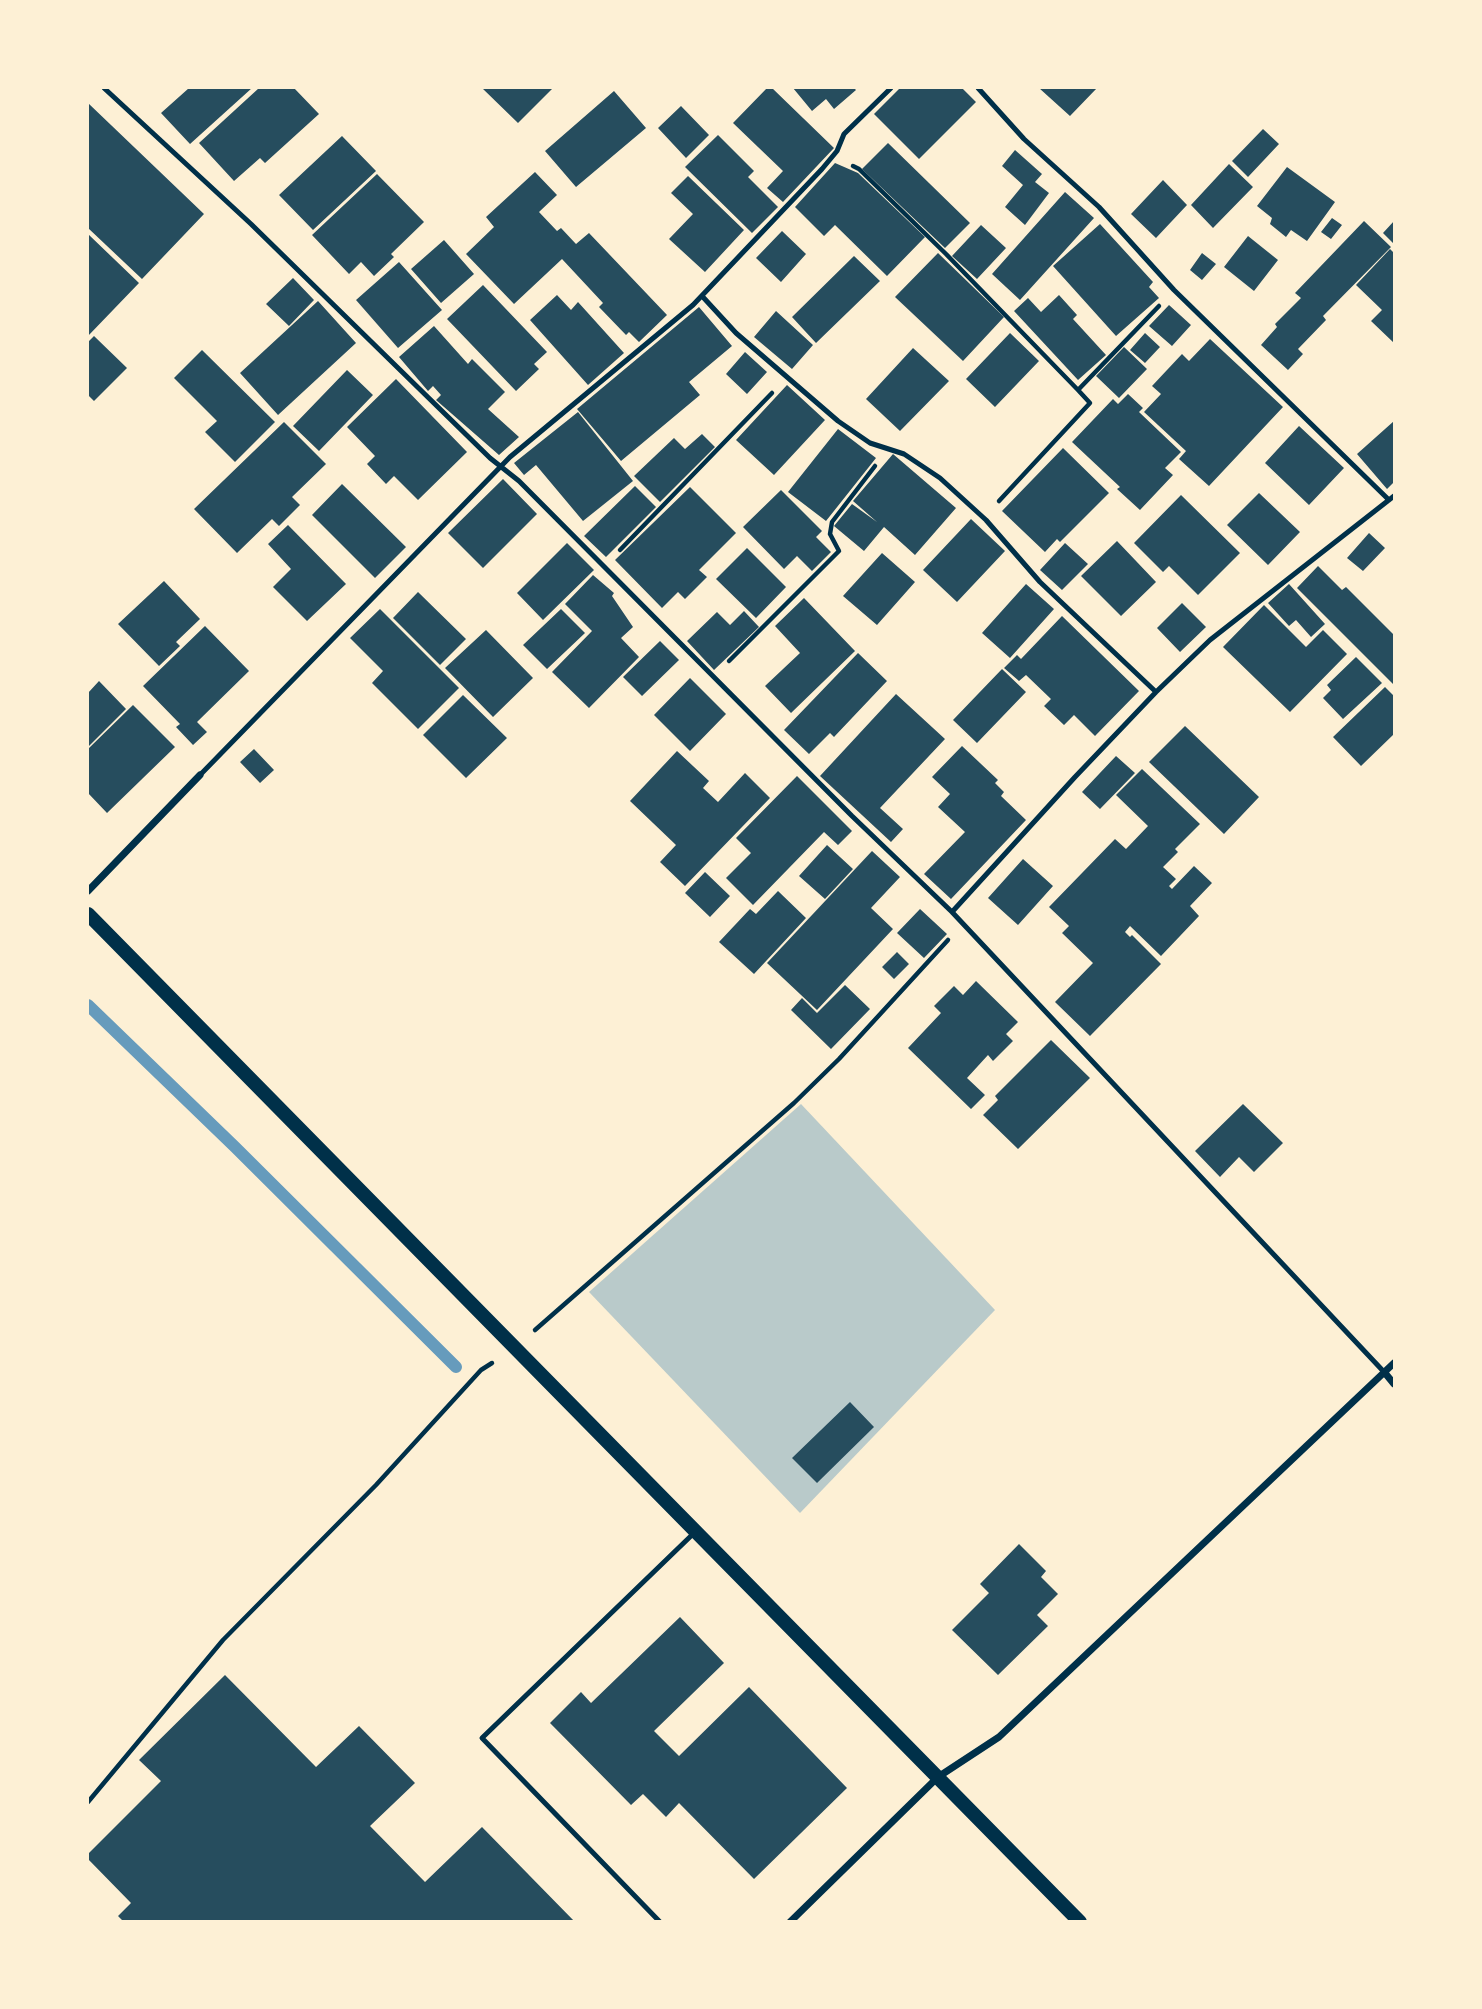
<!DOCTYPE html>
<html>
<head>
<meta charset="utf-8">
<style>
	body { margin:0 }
	#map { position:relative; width:1482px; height:2009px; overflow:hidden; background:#fdf0d5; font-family:"Noto Sans",sans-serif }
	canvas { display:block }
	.frame { position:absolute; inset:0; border:89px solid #fdf0d5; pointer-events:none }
</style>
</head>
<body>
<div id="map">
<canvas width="1482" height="2009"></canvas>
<div class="frame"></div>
</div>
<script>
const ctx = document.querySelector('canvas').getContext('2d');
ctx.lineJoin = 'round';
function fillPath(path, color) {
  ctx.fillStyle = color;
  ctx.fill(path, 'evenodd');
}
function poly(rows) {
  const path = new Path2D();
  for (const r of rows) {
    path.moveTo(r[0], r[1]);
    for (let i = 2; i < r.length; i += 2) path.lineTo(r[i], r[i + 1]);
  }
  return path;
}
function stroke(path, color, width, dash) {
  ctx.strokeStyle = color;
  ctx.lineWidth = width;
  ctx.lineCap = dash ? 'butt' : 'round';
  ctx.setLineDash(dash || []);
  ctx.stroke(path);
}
fillPath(poly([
	[801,1104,995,1310,800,1513,589,1292]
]), '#b9caca');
stroke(poly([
	[88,1005,235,1147,456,1367]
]), '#669bbc', 12);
fillPath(poly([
	[189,88,252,88,190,144,161,113],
	[259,88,294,88,319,114,265,163,260,158,234,181,199,143],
	[482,88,553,88,518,123],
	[767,88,772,88,834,148,783,202,767,188,783,171,733,123],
	[793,88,854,88,856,90,834,109,826,99,812,111],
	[900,88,962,88,976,102,919,159,874,114],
	[1039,88,1097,88,1070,116],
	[614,91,646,128,576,187,545,151],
	[88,103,204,214,142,279,88,228],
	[681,106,709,135,686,158,658,128],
	[1263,129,1279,144,1248,177,1232,161],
	[718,135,754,171,748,177,778,207,752,233,685,167],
	[342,136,376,171,313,230,279,195],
	[888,143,970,223,945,248,862,169],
	[1015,150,1042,174,1035,182,1049,193,1025,225,1005,207,1023,185,1002,166],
	[835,163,858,173,925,237,887,276,835,225,824,236,795,207],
	[1229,164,1253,187,1213,228,1191,205],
	[1287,167,1335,202,1307,241,1291,230,1286,237,1270,224,1272,218,1257,206],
	[535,172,557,195,539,212,557,231,561,228,576,244,589,233,667,315,639,342,629,332,626,335,599,307,603,303,562,259,514,304,466,254,494,227,486,217],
	[377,174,424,222,391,254,394,257,374,276,361,262,349,274,312,235],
	[688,176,744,230,705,272,669,239,693,214,671,193],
	[1163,180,1187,205,1156,238,1131,214],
	[1065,192,1094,218,1020,300,992,274],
	[1332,218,1342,225,1331,239,1321,232],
	[1364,221,1391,247,1323,316,1326,320,1298,349,1303,354,1288,370,1261,345,1277,327,1275,324,1301,298,1295,293],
	[1394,221,1394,244,1383,233],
	[1100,224,1153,282,1149,287,1159,298,1116,336,1053,266],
	[981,225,1006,248,977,279,952,256],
	[782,231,806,254,781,282,756,258],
	[88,234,139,283,88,336],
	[1248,236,1278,260,1254,291,1224,267],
	[444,240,474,274,441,303,411,269],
	[1390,249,1394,253,1394,343,1371,321,1382,310,1356,285],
	[938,253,1004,317,963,361,895,297],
	[1202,253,1216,264,1202,280,1190,270],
	[854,256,880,281,816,343,792,317],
	[399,262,442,310,398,348,356,300],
	[293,278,314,300,289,326,266,304],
	[483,285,547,352,534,364,539,369,516,391,447,319],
	[557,295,571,310,578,302,624,353,588,385,530,320],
	[1059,295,1077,315,1073,319,1106,355,1078,380,1014,311,1028,298,1041,312],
	[318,301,356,343,278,415,240,373],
	[1169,305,1191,325,1172,346,1149,326],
	[699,307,732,346,689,382,700,395,621,461,577,409],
	[776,311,813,345,792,369,754,337],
	[434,326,468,364,472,359,505,392,488,409,519,437,499,455,436,400,441,395,433,386,428,391,399,357],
	[1010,333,1039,361,995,407,966,379],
	[1145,333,1160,347,1145,363,1130,350],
	[94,336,127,368,94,401,88,395,88,342],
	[1210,339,1283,407,1209,486,1179,459,1186,451,1144,412,1161,394,1152,386,1182,354,1189,361],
	[1124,347,1147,369,1119,398,1096,376],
	[913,348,949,381,900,431,866,399],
	[202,350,275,422,235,462,205,432,217,421,174,378],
	[745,352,767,372,747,394,726,374],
	[347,370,373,395,319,451,293,426],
	[396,379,467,452,418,500,394,476,386,484,367,464,375,456,347,427],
	[787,385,825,420,774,475,736,440],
	[1128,394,1143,408,1139,412,1181,452,1165,468,1173,475,1140,510,1117,489,1120,487,1072,442,1113,399,1118,404],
	[578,412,633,481,583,521,536,465,524,475,514,463],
	[1394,421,1394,482,1387,489,1357,454],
	[284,422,326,464,292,497,300,505,279,526,272,519,237,553,194,509],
	[1299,426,1344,468,1309,505,1265,463],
	[838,429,876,458,826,521,788,492],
	[702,434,715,447,660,502,634,476,674,438,685,449],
	[1063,448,1109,493,1060,542,1057,539,1045,552,1002,511],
	[893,454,956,508,915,555,884,527,864,551,834,526,852,504,877,522,853,501],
	[503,479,537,514,483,568,448,533],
	[342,484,406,547,375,578,312,515],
	[635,486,656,507,606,557,584,536],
	[690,487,736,533,699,570,707,577,685,599,678,592,662,608,615,560],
	[781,490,822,531,816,537,831,552,812,571,797,556,784,569,743,527],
	[1259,493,1300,532,1268,565,1227,525],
	[1181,495,1240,553,1198,595,1169,566,1163,572,1134,543],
	[971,519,1005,551,957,602,923,570],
	[288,525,346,584,307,621,273,587,291,569,268,544],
	[1369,533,1385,548,1363,571,1347,558],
	[1117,541,1156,582,1121,616,1081,576],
	[567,543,594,570,543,620,517,593],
	[1065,543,1088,564,1062,590,1040,570],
	[747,548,786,587,756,618,716,579],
	[882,553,915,582,877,625,843,596],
	[1318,566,1342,590,1346,587,1394,635,1394,685,1297,588],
	[593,575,614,593,612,596,633,627,621,638,639,657,589,708,552,672,592,631,565,604],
	[164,581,200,619,176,642,180,646,159,666,118,624],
	[1026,584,1054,609,1010,658,982,633],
	[1289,584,1325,624,1311,637,1296,620,1289,626,1268,603],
	[418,592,466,639,440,665,393,618],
	[804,598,855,651,791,713,765,686,800,653,775,626],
	[1182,603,1206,627,1180,652,1157,628],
	[1264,605,1306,647,1323,630,1347,654,1290,712,1223,647],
	[380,609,459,688,418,729,372,683,383,671,350,638],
	[561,609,585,633,547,669,523,645],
	[744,611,759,627,714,670,687,641,717,612,730,625],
	[1062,616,1139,691,1095,736,1074,715,1064,725,1044,706,1051,699,1026,675,1019,681,1004,668,1017,655,1021,659],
	[205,626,249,671,197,722,207,732,193,745,176,727,180,724,143,686],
	[486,630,533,678,493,717,445,668],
	[660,641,679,660,642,696,623,677],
	[858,653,887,681,834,737,830,733,809,754,784,730],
	[1356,657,1382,683,1343,719,1323,698,1331,690,1327,685],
	[1002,669,1026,692,977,743,953,720],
	[690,678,726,714,690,751,654,715],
	[99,681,126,709,88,747,88,693],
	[1385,687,1394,696,1394,734,1361,766,1333,737],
	[896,694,945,739,880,808,903,829,891,842,820,776],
	[463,695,507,738,466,778,423,735],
	[133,705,175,747,107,813,88,793,88,749],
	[1185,726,1259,797,1224,834,1149,762],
	[962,746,998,780,995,783,1004,792,1001,796,1026,820,951,899,924,874,965,832,938,807,950,794,932,777],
	[254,749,274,770,260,783,240,762],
	[677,751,709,781,703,788,718,802,745,773,770,798,685,886,660,862,676,845,630,801],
	[1116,756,1135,773,1100,809,1082,792],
	[1142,769,1200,824,1175,849,1178,852,1163,867,1176,879,1169,886,1172,889,1194,866,1212,883,1190,906,1199,916,1161,956,1130,926,1125,932,1130,937,1132,935,1161,964,1090,1036,1055,1002,1093,963,1062,933,1069,926,1049,907,1115,839,1126,849,1148,826,1116,795],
	[797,776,852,831,838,845,824,832,753,905,726,878,751,853,736,838],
	[827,845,853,869,825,899,799,876],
	[872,851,900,877,871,908,893,929,817,1010,767,963],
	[1023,859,1053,886,1018,925,988,898],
	[705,872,730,896,710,917,685,893],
	[778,891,806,918,754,974,719,942,750,909,756,914],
	[920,909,947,934,924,958,897,933],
	[897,952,909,964,894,979,882,967],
	[976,981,1018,1022,1006,1034,1013,1041,993,1061,988,1055,967,1078,985,1095,971,1109,908,1048,941,1013,934,1006,954,986,963,995],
	[845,985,870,1009,831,1049,791,1010,802,998,817,1013],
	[1051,1040,1090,1078,1018,1149,983,1115,998,1100,995,1096],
	[1243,1104,1283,1143,1254,1172,1239,1157,1220,1177,1195,1151],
	[850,1402,874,1427,817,1483,792,1458],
	[1019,1544,1046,1571,1041,1577,1058,1594,1037,1615,1048,1626,998,1675,952,1630,989,1593,980,1584],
	[680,1617,724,1663,654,1731,679,1756,749,1687,847,1788,754,1879,679,1803,666,1817,643,1794,631,1805,550,1723,581,1692,591,1703],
	[225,1675,316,1767,359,1726,415,1783,370,1826,425,1882,482,1827,575,1922,124,1922,118,1916,131,1903,88,1859,88,1854,161,1781,139,1760]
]), '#264d5e');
stroke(poly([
	[853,166,859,169,946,254,1078,390],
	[999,501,1090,403,1078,390,1159,306],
	[620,550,772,393],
	[729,661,839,551,830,534,832,522,875,466],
	[535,1330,794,1103,839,1059,948,940],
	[88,1802,223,1640,376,1485,481,1370,492,1363]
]), '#003049', 4.5);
stroke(poly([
	[104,88,251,224,490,458,519,481,852,816,952,912,1385,1373],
	[978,88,1024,139,1099,207,1174,290,1389,500],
	[702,296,736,333,838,421,870,443,904,454,940,478,986,520,1040,582,1156,692],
	[200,775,510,457,693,305,822,169,837,151,844,134,891,88],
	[952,912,1075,777,1156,692,1210,640,1394,496],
	[660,1922,482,1738,694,1533]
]), '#003049', 5);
stroke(poly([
	[88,891,200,775],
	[1385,1373,1394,1384],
	[790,1922,938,1777,999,1737,1394,1363]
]), '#003049', 7);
stroke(poly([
	[88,914,1080,1922]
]), '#003049', 14);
</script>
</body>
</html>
